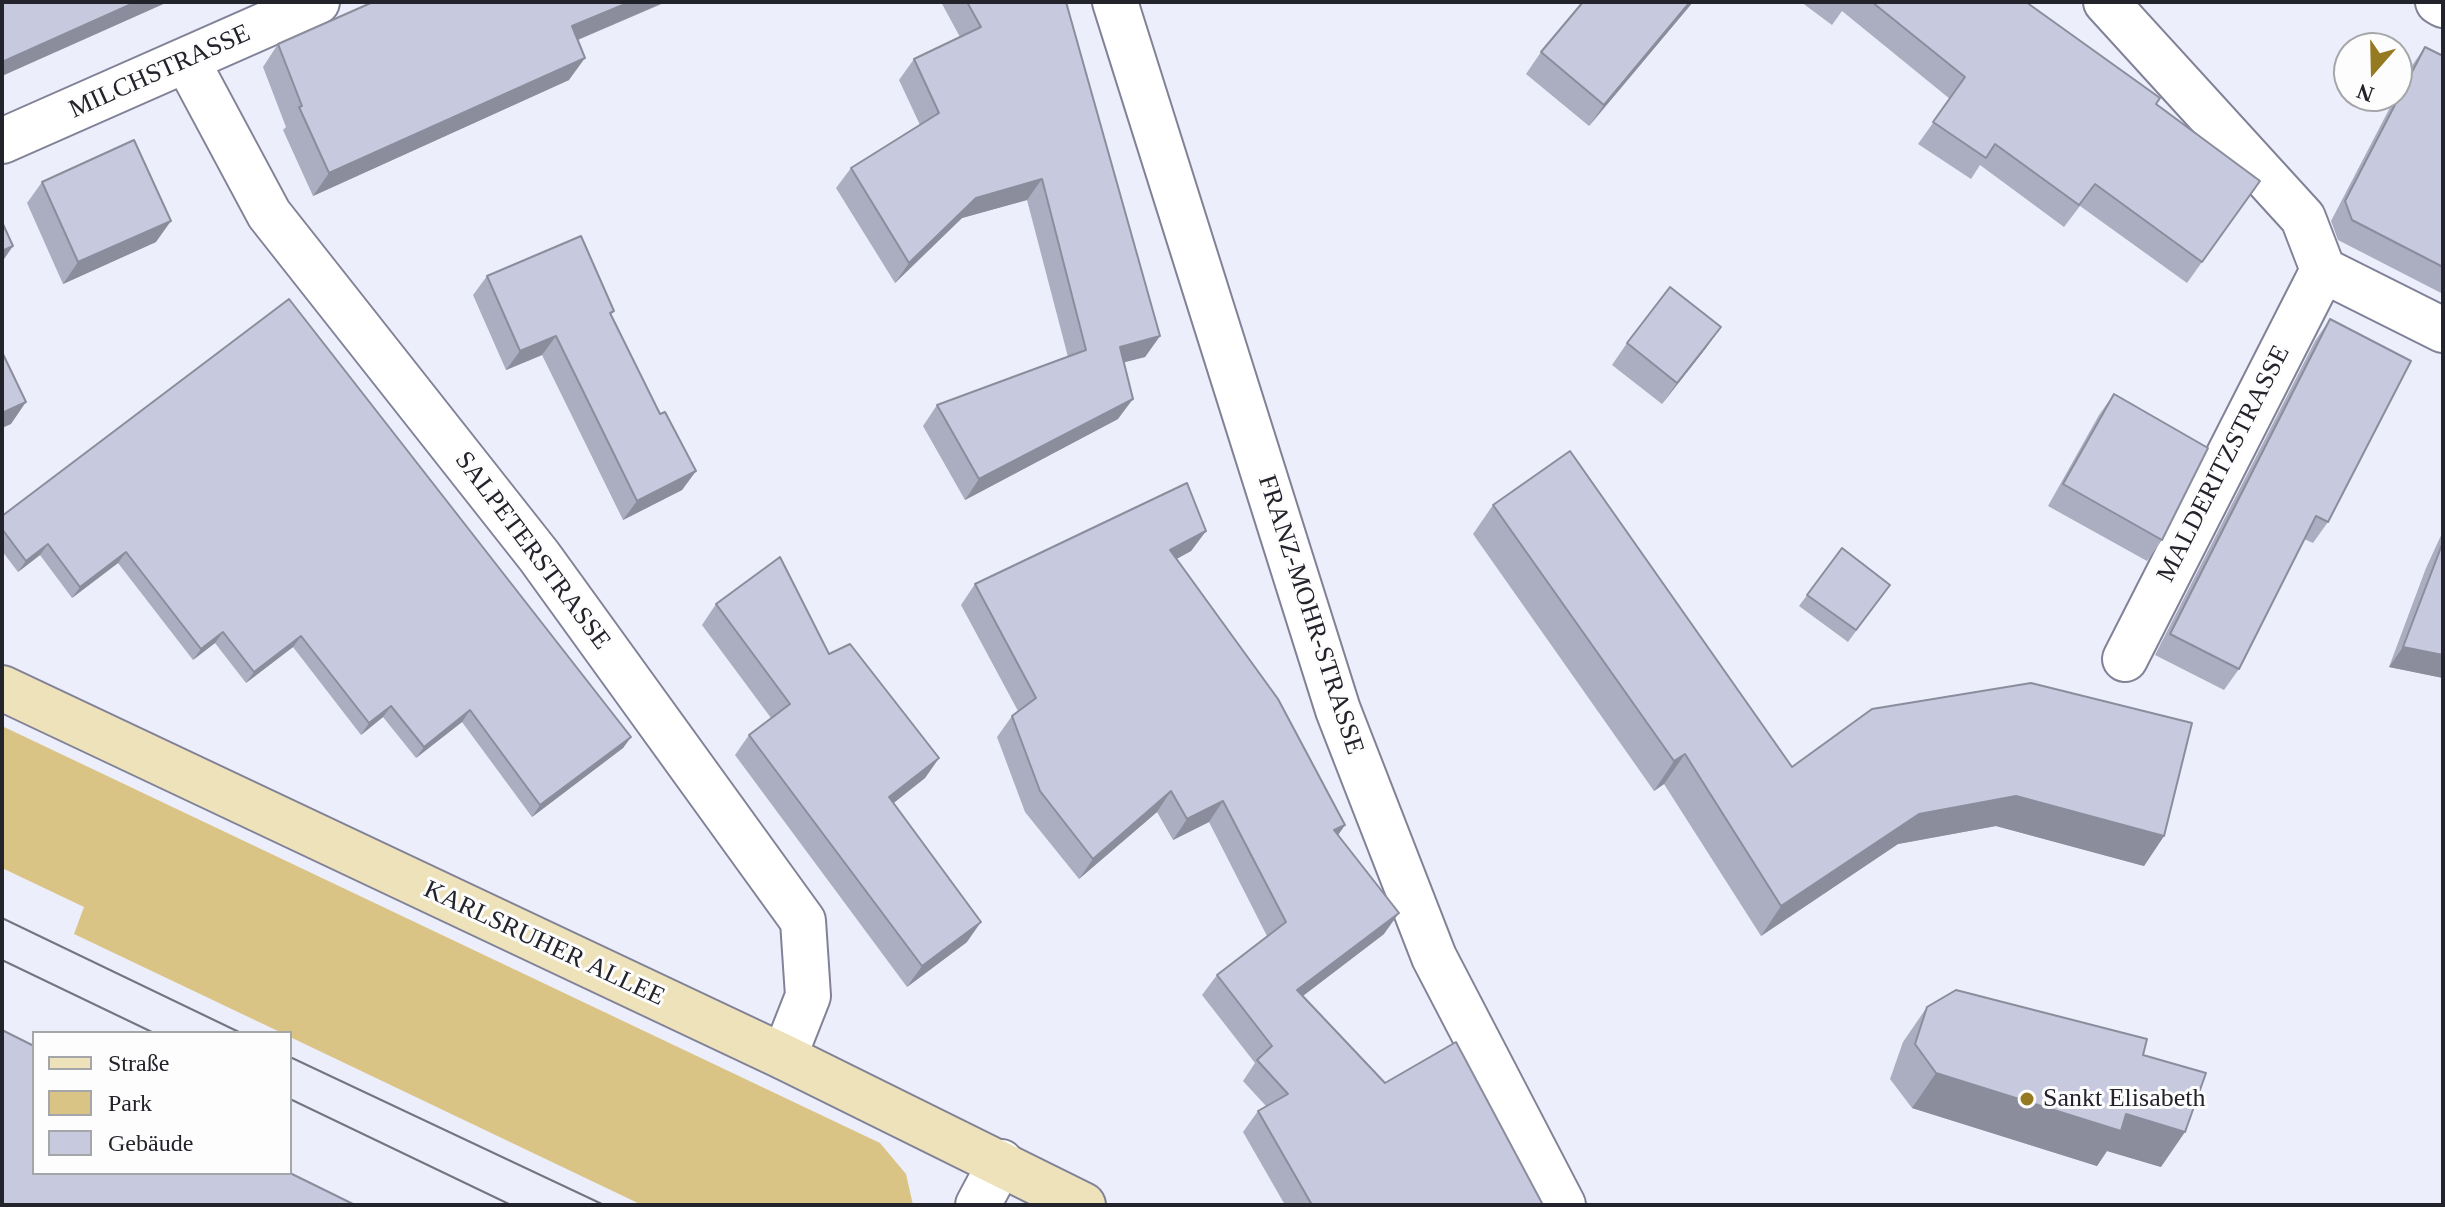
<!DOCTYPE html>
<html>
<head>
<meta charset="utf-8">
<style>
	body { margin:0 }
	#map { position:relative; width:2445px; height:1207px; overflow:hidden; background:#edeefc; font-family:Georgia,serif }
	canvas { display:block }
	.frame { position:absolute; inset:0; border:4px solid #22232b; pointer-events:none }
	.legend { position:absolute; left:32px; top:1031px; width:260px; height:144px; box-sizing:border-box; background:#fdfdfd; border:2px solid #a5a6a9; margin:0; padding:10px 14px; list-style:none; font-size:24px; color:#22232b }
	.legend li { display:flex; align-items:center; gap:16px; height:40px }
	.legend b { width:40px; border:2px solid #a5a6a9 }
	.north { position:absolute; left:2333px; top:32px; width:80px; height:80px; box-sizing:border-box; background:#fdfdfd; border:2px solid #a5a6a9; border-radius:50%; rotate:200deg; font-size:22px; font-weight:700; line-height:32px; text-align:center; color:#22232b }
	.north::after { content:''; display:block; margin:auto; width:28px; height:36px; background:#967a22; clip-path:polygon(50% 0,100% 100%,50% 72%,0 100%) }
</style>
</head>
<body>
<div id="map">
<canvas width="2445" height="1207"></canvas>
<div class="frame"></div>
<ul class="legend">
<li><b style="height:10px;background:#eee2ba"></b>Straße</li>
<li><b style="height:22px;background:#dac485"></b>Park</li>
<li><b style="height:22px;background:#c7c9df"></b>Gebäude</li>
</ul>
<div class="north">N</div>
</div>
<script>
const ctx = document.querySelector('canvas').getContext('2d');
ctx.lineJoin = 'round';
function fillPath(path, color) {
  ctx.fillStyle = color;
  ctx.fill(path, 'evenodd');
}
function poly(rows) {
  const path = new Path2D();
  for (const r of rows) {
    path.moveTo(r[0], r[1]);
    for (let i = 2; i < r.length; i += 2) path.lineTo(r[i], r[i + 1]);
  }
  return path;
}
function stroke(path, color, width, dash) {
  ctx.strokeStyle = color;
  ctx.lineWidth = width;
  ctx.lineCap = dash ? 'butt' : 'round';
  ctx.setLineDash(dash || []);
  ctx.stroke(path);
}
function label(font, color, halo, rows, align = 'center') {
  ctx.font = font + ' Georgia,serif';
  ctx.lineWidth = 6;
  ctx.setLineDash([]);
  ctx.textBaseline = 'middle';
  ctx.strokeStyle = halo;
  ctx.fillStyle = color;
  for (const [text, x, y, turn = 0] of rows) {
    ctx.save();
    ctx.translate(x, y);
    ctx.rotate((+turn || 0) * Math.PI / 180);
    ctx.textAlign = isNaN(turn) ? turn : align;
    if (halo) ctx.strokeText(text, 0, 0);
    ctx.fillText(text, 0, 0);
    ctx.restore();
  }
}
fillPath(poly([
	[2,726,880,1143,906,1174,913,1205,642,1205,290,1037,290,1033,282,1033,74,934,84,907,2,868]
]), '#dac485');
const street = poly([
	[1115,2,1338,710,1434,957,1563,1205],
	[2106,2,2303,218,2323,270,2443,330],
	[2438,2,2443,5],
	[187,61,269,214,539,556,803,921,808,996,784,1057],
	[2,141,317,2],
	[2125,659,2323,270],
	[978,1205,1001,1162]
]);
const secondary = poly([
	[2,688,784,1057,1083,1205]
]);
stroke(street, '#818297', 48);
stroke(secondary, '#818297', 48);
stroke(street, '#fff', 44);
stroke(secondary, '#eee2ba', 44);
stroke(poly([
	[2,918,241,1033],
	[2,960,154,1033],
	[290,1057,604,1205],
	[290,1099,511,1205]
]), '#74757f', 2);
fillPath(poly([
	[941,2,1066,2,1160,336,1145,357,1124,362,1118,419,965,500,923,426,937,405,1068,357,1027,200,962,218,895,283,836,188,851,168,920,125,899,80,914,59,960,37],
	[1693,2,1589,126,1526,74,1541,52],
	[1801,2,2026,2,2156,104,2260,181,2187,283,2080,206,2064,227,1980,165,1971,179,1918,144,1950,99,1842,11,1832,25],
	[664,3,578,40,569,80,313,196,283,130,286,127,263,67,278,44],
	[2425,47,2443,56,2443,294,2338,240,2331,221,2411,67],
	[42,182,156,242,63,284,27,203],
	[487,276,614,311,611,315,660,414,696,471,682,490,623,520,542,355,506,370,473,295],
	[289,299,631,737,623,748,532,817,462,722,416,758,383,717,361,735,293,647,246,683,215,643,193,660,118,563,72,598,40,555,18,572,2,551,2,516],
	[2330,319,2328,522,2313,543,2304,539,2239,669,2224,690,2155,655,2315,341],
	[1627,343,1706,348,1662,404,1612,365],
	[2114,394,2162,540,2147,561,2048,506,2099,415],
	[1493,505,1792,767,2164,836,2144,866,1996,826,1898,844,1761,936,1664,784,1654,791,1473,534],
	[1206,531,1191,551,1176,559,1345,825,1338,835,1384,934,1303,996,1385,1083,1543,1205,1285,1205,1243,1132,1258,1111,1266,1106,1243,1081,1255,1063,1202,995,1217,975,1267,936,1209,822,1173,840,1157,812,1079,879,1025,812,997,737,1012,716,1018,711,961,605,975,584],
	[2443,531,2443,678,2389,667,2426,568],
	[1842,548,1890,585,1848,642,1799,606],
	[716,604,829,654,939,758,925,778,893,803,967,942,907,987,735,755,749,735,771,718,702,625],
	[1927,1007,2143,1055,2161,1167,2107,1151,2097,1166,1912,1108,1890,1079,1903,1042]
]), '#abadc0');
fillPath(poly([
	[136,2,168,2,2,76,2,62],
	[630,2,665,2,556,49,572,26],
	[1690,2,1693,2,1589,126,1604,105],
	[585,58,569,80,313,196,329,173],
	[1042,179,1027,200,962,218,895,283,909,263,976,198],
	[171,221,156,242,63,284,78,262],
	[13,246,2,262,2,251],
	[1721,327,1706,348,1662,404,1677,383],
	[556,336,542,355,506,370,520,351],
	[1160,336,1145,357,1106,367,1120,347],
	[1133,399,1118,419,965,500,979,479],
	[26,402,11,424,2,428,2,413],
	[696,471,682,490,623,520,637,501],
	[1206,531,1191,551,1155,571,1170,550],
	[48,544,40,555,18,572,26,561],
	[126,552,118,563,72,598,80,587],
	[223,632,215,643,193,660,201,649],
	[301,636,293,647,246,683,254,672],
	[2403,647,2443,655,2443,678,2389,667],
	[391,706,383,717,361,735,369,723],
	[470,710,462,722,416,758,424,747],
	[631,737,623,748,532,817,540,805],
	[1685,754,1664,784,1654,791,1674,761],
	[939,758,925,778,875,818,889,797],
	[1171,791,1157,812,1079,879,1093,859],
	[2016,796,2164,836,2144,866,1996,826,1898,844,1761,936,1781,906,1919,814],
	[1223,801,1209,822,1173,840,1187,819],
	[1345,825,1331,845,1334,830],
	[1399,913,1384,934,1283,1011,1297,990],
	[981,922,967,942,907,987,922,966],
	[1936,1073,2126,1114,2185,1132,2161,1167,2107,1151,2097,1166,1912,1108]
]), '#8b8d9c');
const building = poly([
	[2,2,136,2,2,62,2,2],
	[373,2,630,2,572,26,585,58,329,173,299,107,302,106,278,44,373,2],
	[967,2,1066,2,1160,336,1120,347,1133,399,979,479,937,405,1086,350,1042,179,976,198,909,263,851,168,939,113,914,59,981,27,967,2],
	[1583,2,1690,2,1604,105,1541,52,1583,2],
	[1872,2,2026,2,2160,98,2156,104,2260,181,2202,262,2095,184,2079,205,1995,144,1986,158,1933,122,1965,77,1872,2],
	[2425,47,2443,56,2443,267,2352,220,2345,201,2425,47],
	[134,140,171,221,78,262,42,182,134,140],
	[2,222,13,246,2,251,2,222],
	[581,236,614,311,610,313,660,414,665,412,696,471,637,501,556,336,520,351,487,276,581,236],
	[1670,287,1721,327,1677,383,1627,343,1670,287],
	[289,299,631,737,540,805,470,710,424,747,391,706,369,723,301,636,254,672,223,632,201,649,126,552,80,587,48,544,26,561,2,529,2,516,289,299],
	[2330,319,2411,361,2328,522,2316,516,2239,669,2170,634,2330,319],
	[2,352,26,402,2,413,2,352],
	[2114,394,2208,448,2162,540,2063,484,2114,394],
	[1570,451,1792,767,1872,709,2031,683,2192,723,2164,836,2016,796,1919,814,1781,906,1685,754,1674,761,1493,505,1570,451],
	[1187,483,1206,531,1170,550,1278,699,1345,825,1334,830,1399,913,1297,990,1385,1083,1456,1042,1543,1205,1312,1205,1258,1111,1288,1094,1257,1060,1272,1046,1217,975,1286,922,1223,801,1187,819,1171,791,1093,859,1040,791,1012,716,1036,698,975,584,1187,483],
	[2443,542,2443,655,2403,647,2443,542],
	[1842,548,1890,585,1856,630,1807,595,1842,548],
	[780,557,829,654,850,644,939,758,889,797,981,922,922,966,749,735,790,704,716,604,780,557],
	[1956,990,2147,1039,2143,1055,2206,1073,2185,1132,2126,1114,2121,1131,1936,1073,1915,1044,1927,1007,1956,990],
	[2,1030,34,1046,34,1173,290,1173,355,1205,2,1205,2,1030]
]);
fillPath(building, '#c7c9df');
stroke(building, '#8b8d9c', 2);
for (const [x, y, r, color] of [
	[2027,1099,8,"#967a22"]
]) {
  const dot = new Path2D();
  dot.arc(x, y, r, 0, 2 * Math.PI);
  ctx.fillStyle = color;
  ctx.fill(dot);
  stroke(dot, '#fdfdfd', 3);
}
label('26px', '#22232b', '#fdfdfd', [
	["MILCHSTRASSE",160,72,-24],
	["MALDERITZSTRASSE",2224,464,-63],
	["SALPETERSTRASSE",532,551,53],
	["FRANZ-MOHR-STRASSE",1310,615,72],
	["KARLSRUHER ALLEE",544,944,25]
]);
label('26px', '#22232b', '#fdfdfd', [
	["Sankt Elisabeth",2043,1099]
], 'left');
</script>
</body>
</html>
